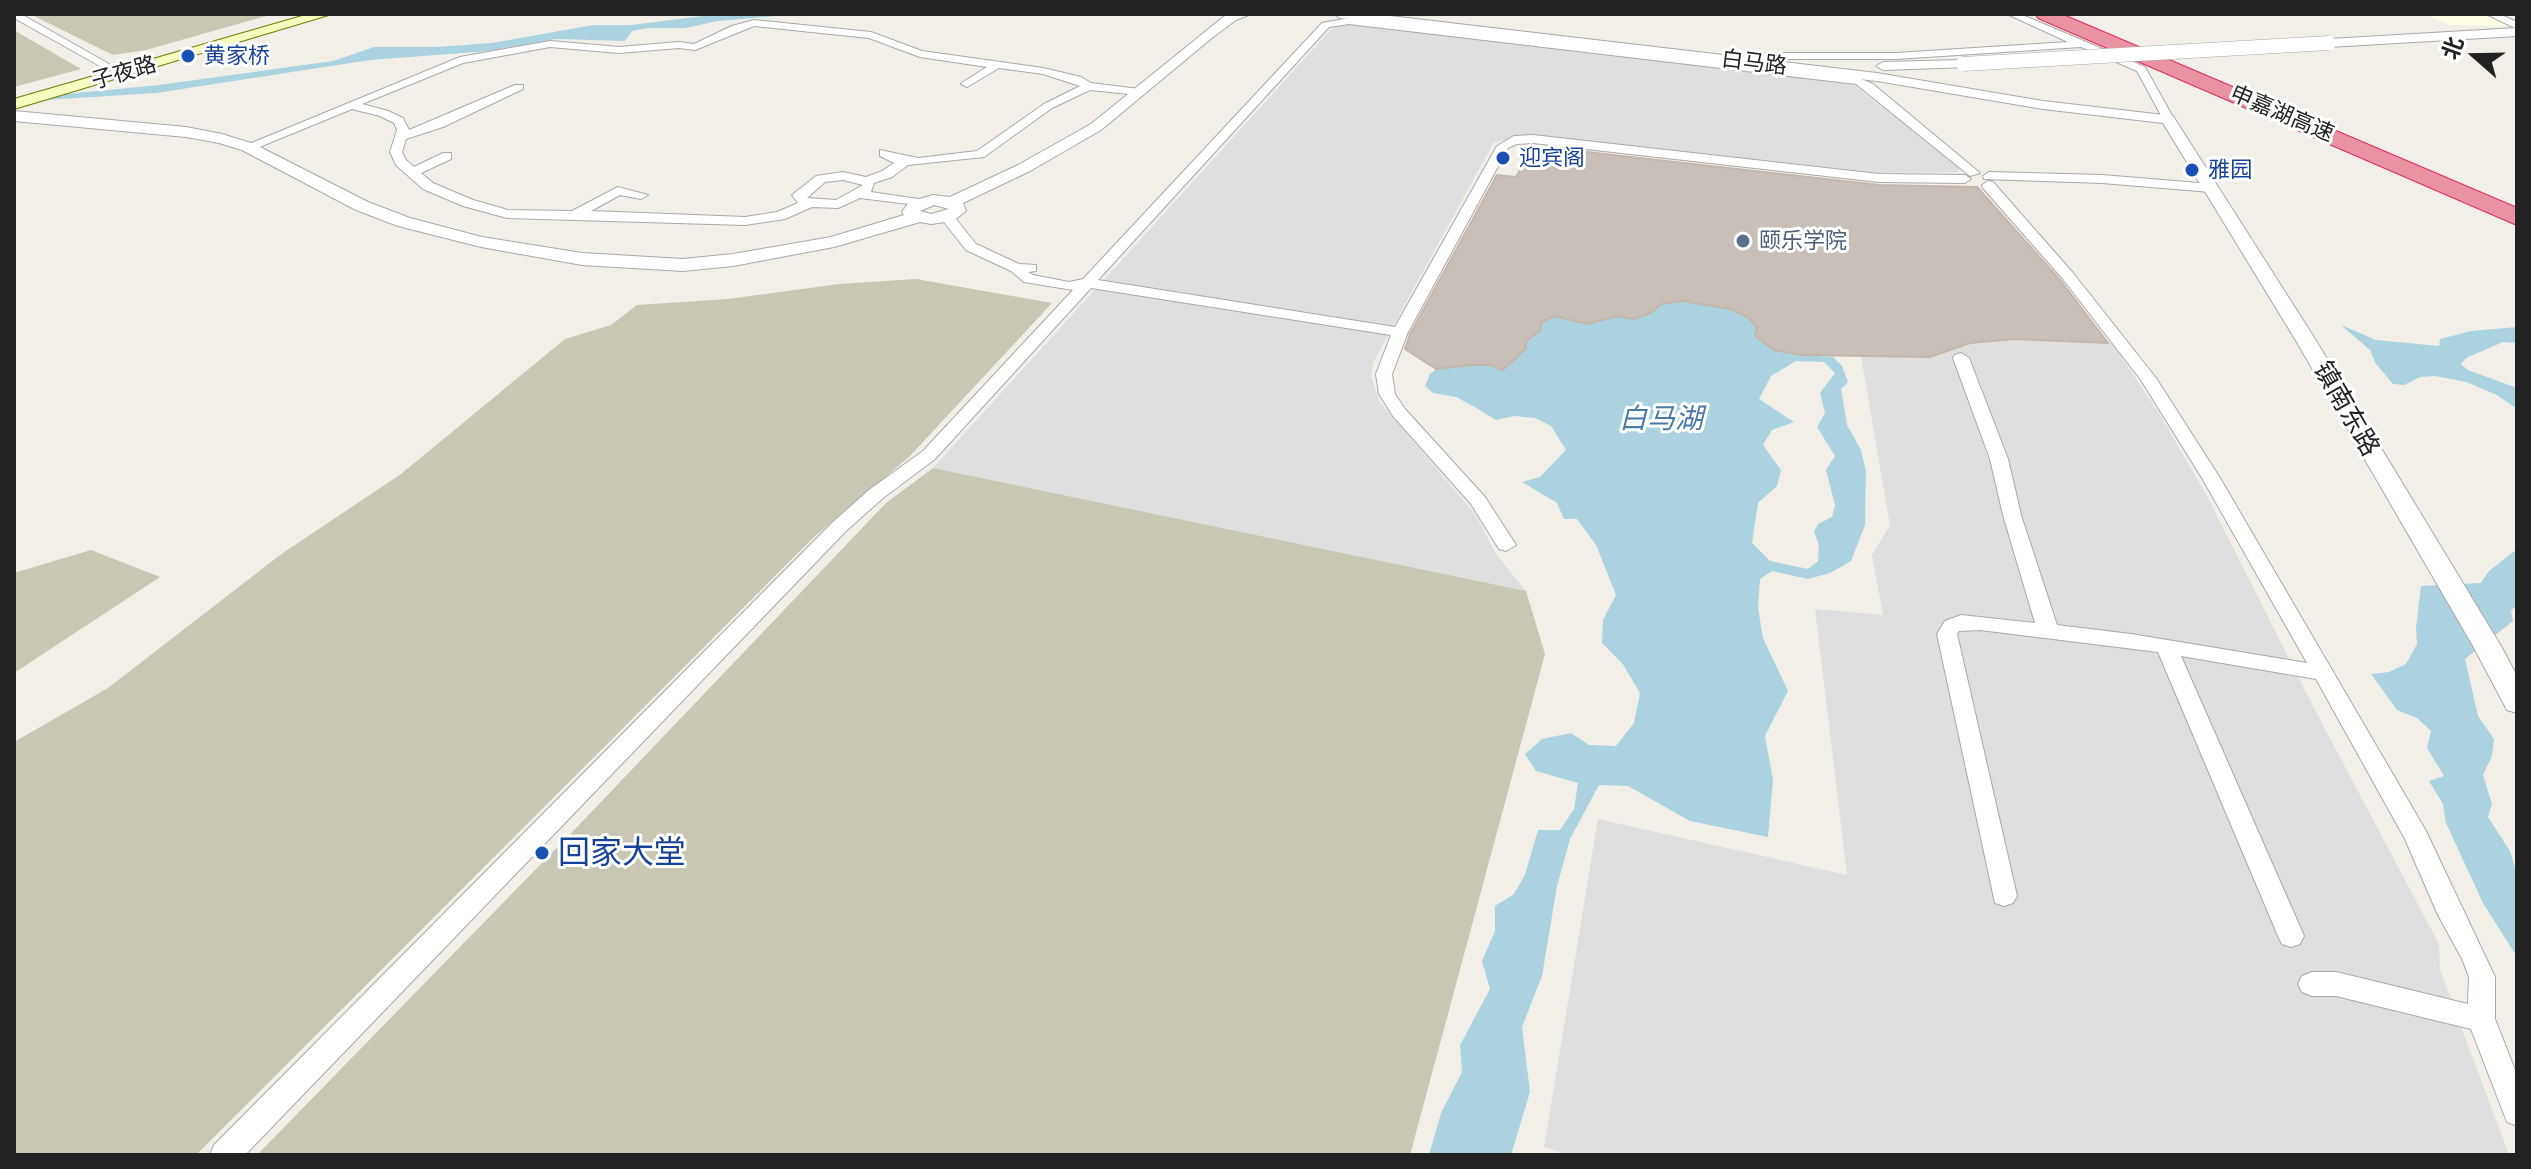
<!DOCTYPE html>
<html>
<head>
<meta charset="utf-8">
<style>
	body { margin:0 }
	#map { position:relative; width:2531px; height:1169px; overflow:hidden; background:#f2efe9; font-family:Raleway,"Noto Sans SC",sans-serif }
	canvas { display:block }
	.frame { position:absolute; inset:0; border:16px solid #222; pointer-events:none }
	.north { position:absolute; left:2435px; top:16px; width:80px; height:80px; -webkit-text-stroke:6px #fff; paint-order:stroke; rotate:290deg; font-size:22px; font-weight:700; line-height:32px; text-align:center; color:#222 }
	.north::after { content:''; display:block; margin:auto; width:28px; height:36px; background:#222; clip-path:polygon(50% 0,100% 100%,50% 72%,0 100%) }
</style>
</head>
<body>
<div id="map">
<canvas width="2531" height="1169"></canvas>
<div class="frame"></div>
<div class="north">北</div>
</div>
<script>
const ctx = document.querySelector('canvas').getContext('2d');
ctx.lineJoin = 'round';
function fillPath(path, color) {
  ctx.fillStyle = color;
  ctx.fill(path, 'evenodd');
}
function poly(rows) {
  const path = new Path2D();
  for (const r of rows) {
    path.moveTo(r[0], r[1]);
    for (let i = 2; i < r.length; i += 2) path.lineTo(r[i], r[i + 1]);
  }
  return path;
}
function stroke(path, color, width, dash) {
  ctx.strokeStyle = color;
  ctx.lineWidth = width;
  ctx.lineCap = dash ? 'butt' : 'round';
  ctx.setLineDash(dash || []);
  ctx.stroke(path);
}
function label(font, color, halo, rows, align = 'center') {
  ctx.font = font + ' Raleway,"Noto Sans SC",sans-serif';
  ctx.lineWidth = 6;
  ctx.setLineDash([]);
  ctx.textBaseline = 'middle';
  ctx.strokeStyle = halo;
  ctx.fillStyle = color;
  for (const [text, x, y, turn = 0] of rows) {
    ctx.save();
    ctx.translate(x, y);
    ctx.rotate((+turn || 0) * Math.PI / 180);
    ctx.textAlign = isNaN(turn) ? turn : align;
    if (halo) ctx.strokeText(text, 0, 0);
    ctx.fillText(text, 0, 0);
    ctx.restore();
  }
}
fillPath(poly([
	[1345,23,1839,81,1853,84,1881,107,1889,108,1959,167,1958,172,1880,173,1531,135,1494,142,1374,361,1371,375,1379,401,1475,514,1496,554,1526,591,933,468,1336,24],
	[2014,339,2112,343,2159,413,2207,496,2316,712,2439,944,2440,970,2509,1155,1570,1155,1544,1147,1598,819,1847,875,1815,609,1883,615,1872,555,1890,525,1861,357,1930,357,1970,343]
]), '#e0dfdf');
fillPath(poly([
	[2425,14,2491,14,2517,26,2449,25]
]), '#ffffe5');
fillPath(poly([
	[30,14,273,14,146,50,113,55],
	[14,30,24,36,81,69,14,87],
	[916,279,1052,303,909,457,815,536,196,1155,14,1155,14,742,108,688,280,555,401,474,565,339,611,325,637,305,728,299,839,284],
	[933,468,1526,591,1545,654,1410,1155,257,1155,579,825,886,503],
	[91,550,160,577,14,673,14,573]
]), '#c7c7b4');
fillPath(poly([
	[719,14,799,14,718,21,685,28,648,28,632,31,625,41,556,39,489,51,370,60,156,93,14,102,14,99,159,85,333,61,374,47,436,47,492,43,593,25,631,25],
	[1683,301,1731,309,1749,318,1757,327,1756,336,1802,355,1833,357,1842,366,1848,382,1841,389,1847,425,1861,450,1866,471,1865,525,1851,561,1830,573,1808,579,1772,571,1760,579,1758,608,1763,638,1788,691,1765,736,1773,780,1768,837,1690,821,1628,786,1599,785,1570,839,1557,886,1542,976,1522,1027,1530,1092,1511,1155,1429,1155,1441,1113,1462,1072,1460,1045,1490,989,1482,961,1495,931,1495,906,1514,894,1525,875,1538,830,1560,830,1574,809,1578,783,1536,771,1525,754,1542,739,1571,733,1589,745,1616,746,1634,723,1640,693,1622,663,1602,643,1603,620,1616,595,1596,545,1577,519,1564,519,1557,503,1522,482,1540,477,1566,450,1551,426,1535,418,1514,416,1496,420,1473,406,1456,397,1433,393,1425,386,1430,374,1436,369,1471,365,1491,365,1504,370,1526,348,1526,343,1519,336,1531,338,1540,331,1541,323,1554,316,1589,324,1601,320,1600,312,1633,319,1651,313,1661,304],
	[1796,361,1824,362,1835,373,1820,393,1825,413,1817,427,1835,456,1826,470,1835,505,1832,517,1818,524,1814,532,1819,545,1818,561,1808,569,1770,561,1752,543,1758,503,1777,486,1781,470,1763,445,1772,430,1794,422,1759,399,1771,376],
	[2341,325,2376,340,2439,346,2440,339,2471,331,2517,327,2517,343,2503,342,2466,358,2461,364,2468,370,2517,388,2517,409,2497,395,2466,382,2435,376,2420,377,2404,385,2393,384,2376,364,2370,350],
	[2517,549,2517,606,2511,610,2513,621,2465,659,2478,716,2494,739,2492,756,2483,775,2492,804,2488,817,2510,851,2517,874,2517,957,2483,903,2446,823,2443,804,2429,781,2444,776,2427,748,2431,731,2417,718,2397,710,2371,674,2389,672,2406,664,2417,644,2416,628,2421,586,2481,583,2489,571]
]), '#aad3df');
const building = poly([
	[1533,146,1879,185,1977,187,2061,281,2108,343,2014,339,1970,343,1930,357,1802,355,1774,350,1755,336,1757,327,1749,318,1731,309,1683,301,1661,304,1651,313,1633,319,1617,316,1588,324,1554,316,1541,323,1540,331,1526,341,1526,348,1503,370,1491,365,1471,365,1436,369,1405,349,1410,334,1497,175,1516,177,1533,146]
]);
fillPath(building, '#c7bfb8');
stroke(building, '#c4b6ab', 2);
const minor = poly([
	[14,14,21,14,116,68,107,70,14,18,14,14],
	[2007,14,2020,14,2145,67,2174,119,2164,121,2137,71,2081,47,1896,59,1747,59,1742,56,1747,53,1896,53,2068,42,2007,14],
	[2486,14,2499,14,2517,22,2517,29,2486,14],
	[1349,18,1859,78,1873,84,1980,173,1970,176,1856,84,1349,24,1329,27,1098,280,1395,327,1497,146,1514,136,1533,135,1879,174,1965,175,1971,179,1965,183,1879,182,1533,143,1517,144,1508,148,1408,332,1392,374,1395,394,1405,409,1485,497,1516,545,1506,551,1499,549,1471,504,1393,416,1379,394,1376,374,1391,335,1091,288,935,459,883,498,846,531,245,1155,210,1155,214,1145,832,523,869,490,923,451,1073,290,1024,282,1011,271,966,250,940,217,942,214,952,214,976,244,1019,264,1036,265,1036,271,1028,272,1033,275,1069,282,1083,279,1322,23,1349,18],
	[754,20,871,32,922,51,1043,68,1081,77,1091,83,1139,89,1145,92,1139,95,1090,90,1052,108,984,157,908,165,892,177,874,183,871,192,925,200,925,206,860,198,838,208,812,207,785,219,745,225,507,218,463,206,423,189,396,165,390,152,397,130,394,123,380,116,352,109,252,150,242,147,460,57,550,41,619,47,679,42,694,44,732,26,754,20],
	[754,26,869,38,920,57,987,67,963,82,961,84,967,87,999,68,1043,74,1080,86,1044,104,977,151,918,158,880,150,880,156,894,163,882,171,866,177,843,172,816,176,792,195,798,203,777,212,745,217,591,211,620,195,641,199,648,195,618,187,572,211,508,210,473,200,433,183,421,173,451,159,451,153,443,153,414,167,406,160,402,152,406,139,443,127,523,89,523,85,515,85,409,130,403,118,388,111,362,104,463,63,550,47,619,53,679,48,695,50,754,26],
	[843,180,863,185,836,200,807,198,825,182,843,180],
	[1989,172,2102,175,2211,184,2217,188,2211,192,2102,183,1984,179,1983,176,1989,172],
	[1988,181,1993,182,2073,273,2156,378,2220,478,2426,831,2495,977,2495,1019,2517,1075,2517,1126,2507,1122,2471,1029,2336,996,2312,996,2302,992,2298,984,2302,976,2312,972,2336,972,2468,1004,2469,977,2462,959,2437,913,2405,839,2316,679,2181,656,2304,936,2300,944,2291,947,2282,944,2278,936,2158,652,1980,630,1959,631,1957,634,2017,896,2013,903,2004,906,1995,903,1937,634,1945,621,1961,615,2035,623,2003,515,1990,459,1953,358,1955,355,1961,353,1969,358,2008,459,2021,515,2057,625,2131,634,2307,663,2202,478,2141,380,2063,279,1983,188,1982,185,1988,181]
]);
const tertiary = poly([
	[1227,14,1251,14,1236,20,1213,37,1101,130,1030,171,963,203,966,211,953,221,931,224,920,222,834,247,733,266,683,271,582,265,481,247,398,226,356,210,242,150,219,143,186,137,14,121,14,111,186,127,222,134,254,144,368,202,410,218,482,237,582,253,683,259,733,254,831,237,904,215,902,212,909,202,933,195,950,197,1018,165,1091,124,1227,14],
	[934,205,949,209,931,214,920,211,934,205],
	[1334,14,1373,14,1877,73,2043,101,2173,116,2315,339,2501,646,2517,676,2517,713,2507,710,2473,646,2295,339,2163,123,2043,109,1877,81,1340,18,1334,14],
	[2517,28,2517,36,2329,47,2322,43,2329,39,2517,28],
	[1963,60,1968,61,1968,67,1883,70,1876,66,1883,62,1963,60]
]);
const secondary = poly([
	[309,14,332,14,14,109,14,99,309,14]
]);
const motorway = poly([
	[2036,14,2061,14,2517,208,2517,225,2038,18,2036,14]
]);
stroke(minor, '#a9a9a9', 2);
stroke(tertiary, '#a9a9a9', 2);
stroke(secondary, '#707d05', 2);
stroke(motorway, '#dc2a67', 2);
fillPath(minor, '#fff');
fillPath(tertiary, '#fff');
fillPath(secondary, '#f7fabf');
fillPath(motorway, '#e892a2');
const tertiaryBridge = poly([
	[1963,64,2329,43]
]);
stroke(tertiaryBridge, '#a9a9a9', 15, []);
stroke(tertiaryBridge, '#fff', 14);
for (const [x, y, r, color] of [
	[188,56,8,"#1a4fb4"],
	[1503,158,8,"#1a4fb4"],
	[2192,170,8,"#1a4fb4"],
	[1743,241,8,"#5c6f8a"],
	[542,853,8,"#1a4fb4"]
]) {
  const dot = new Path2D();
  dot.arc(x, y, r, 0, 2 * Math.PI);
  ctx.fillStyle = color;
  ctx.fill(dot);
  stroke(dot, '#fff', 3);
}
label('22px', '#164399', '#fff', [
	["黄家桥",204,56],
	["迎宾阁",1519,158],
	["雅园",2208,170]
], 'left');
label('22px', '#222', '#fff', [
	["白马路",1754,63,7],
	["子夜路",124,73,-16],
	["申嘉湖高速",2282,114,23]
]);
label('22px', '#4e5e75', '#fff', [
	["颐乐学院",1759,241]
], 'left');
label('26px', '#222', '#fff', [
	["镇南东路",2346,409,60]
]);
label('italic 28px', '#4a7aab', '#fff', [
	["白马湖",1661,420]
]);
label('32px', '#164399', '#fff', [
	["回家大堂",558,853]
], 'left');
</script>
</body>
</html>
